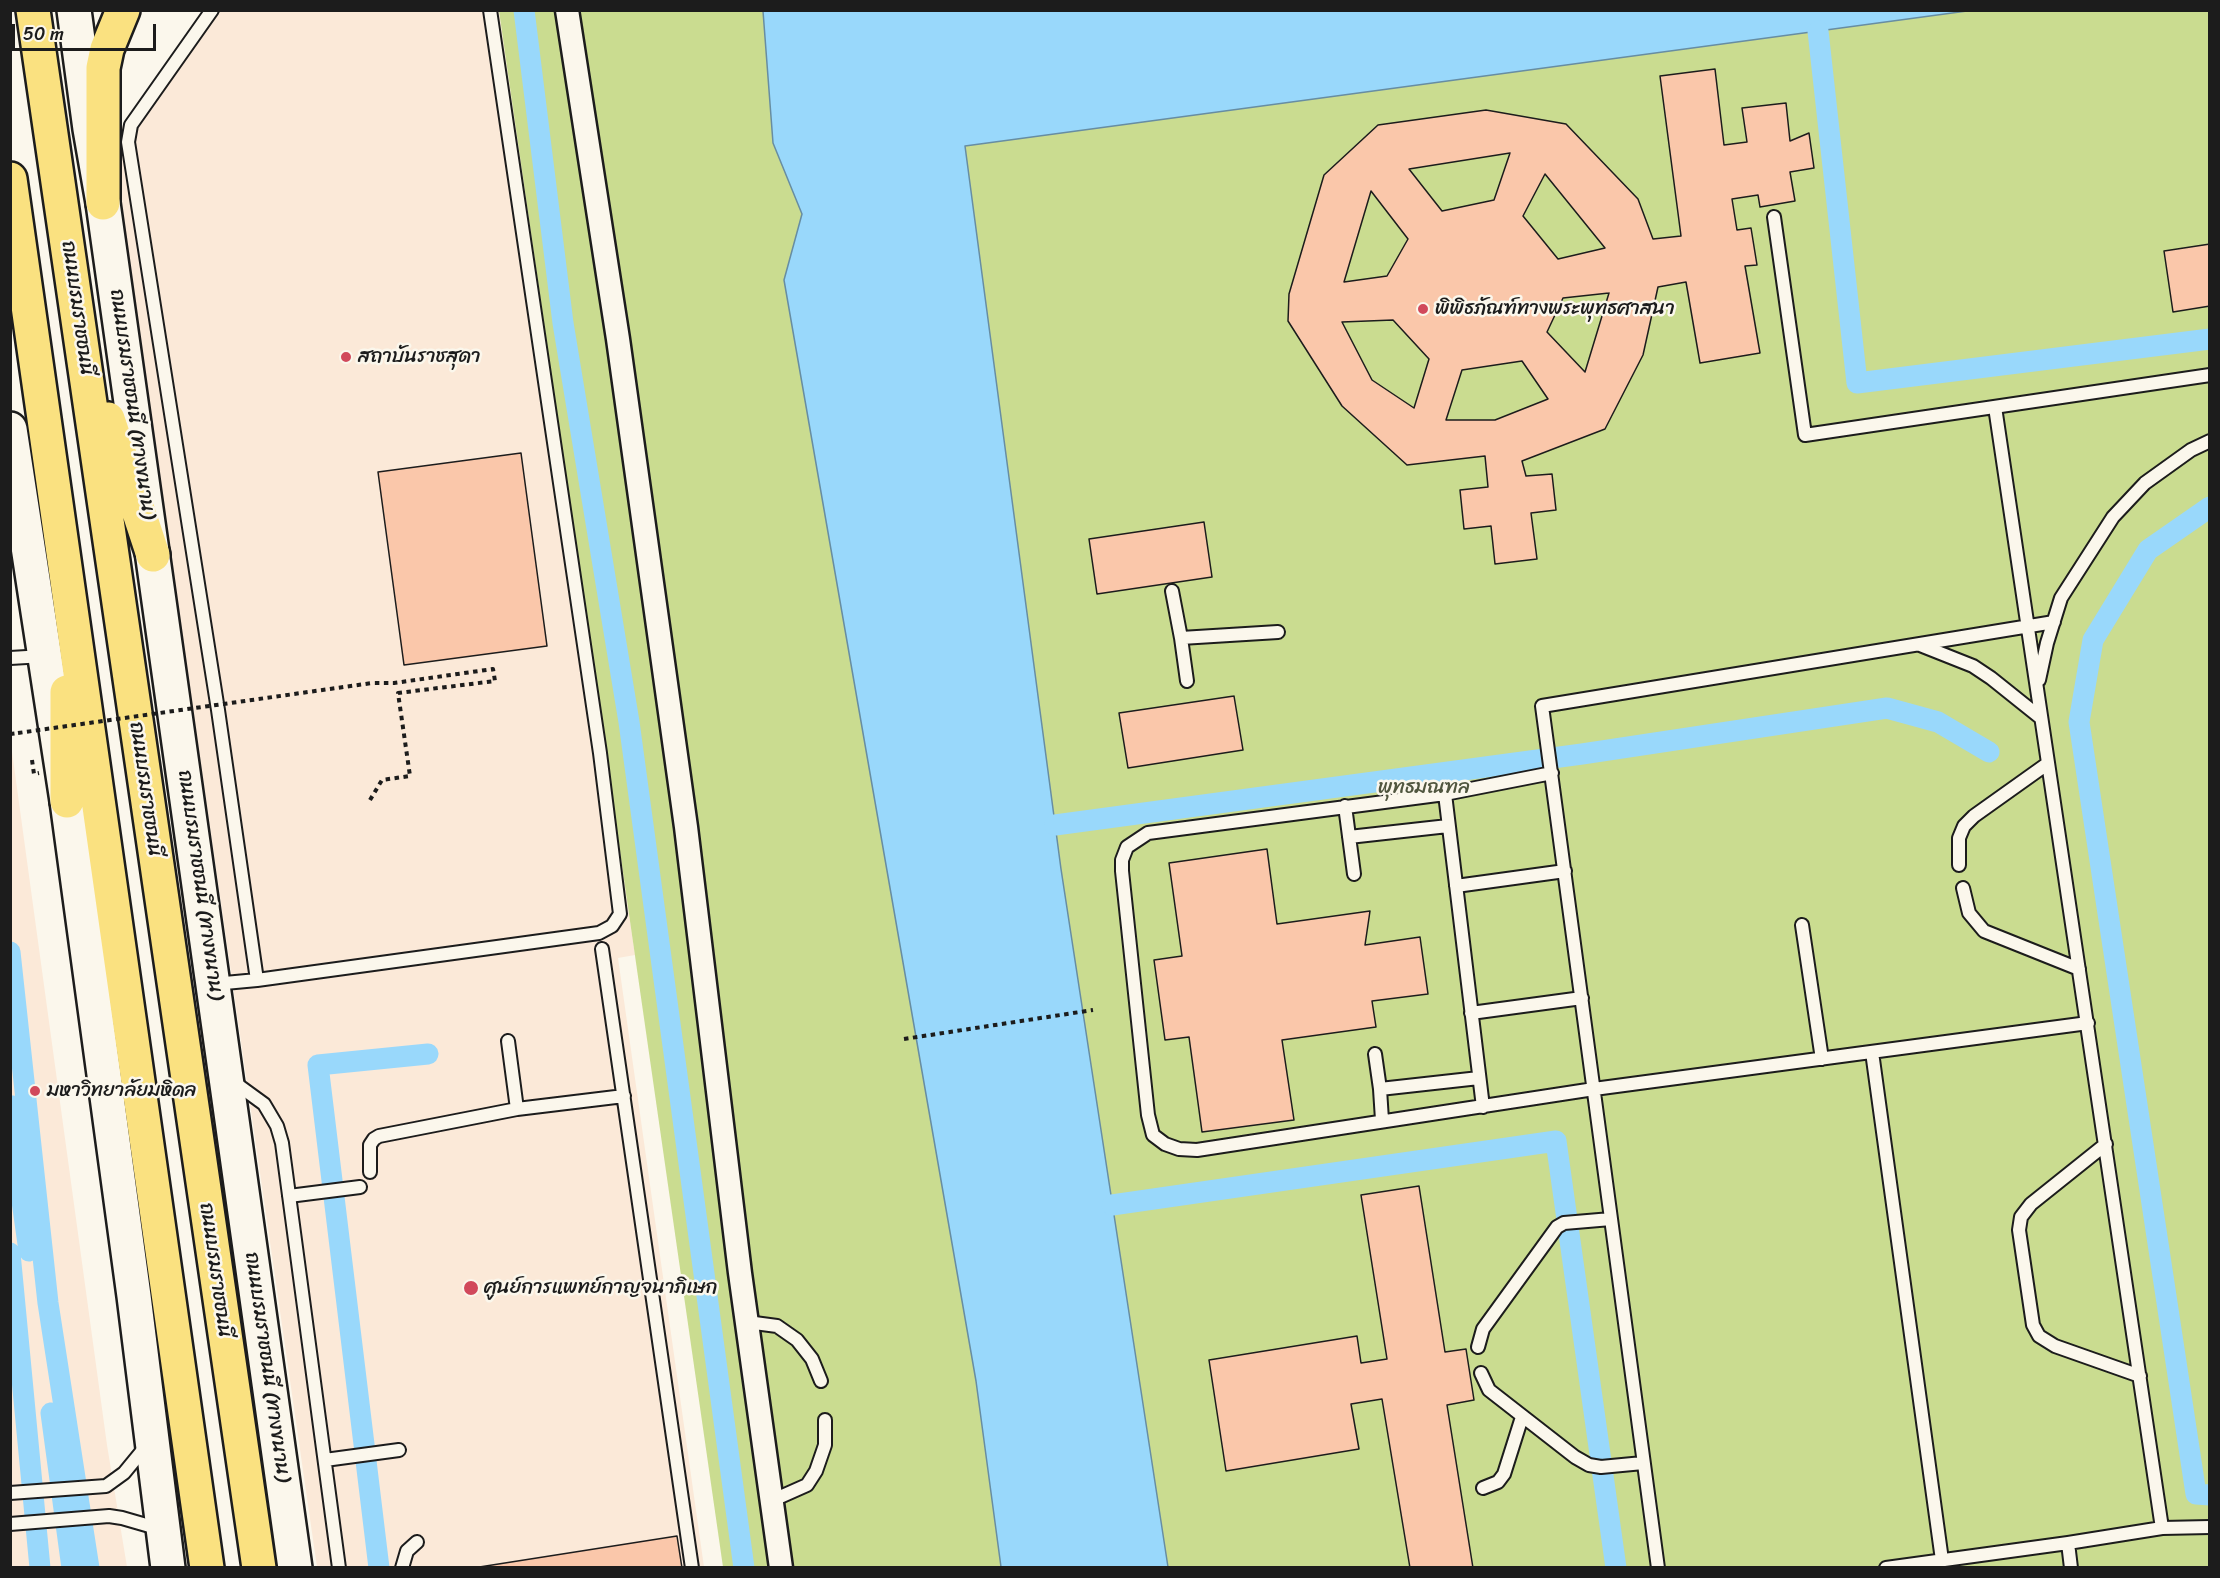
<!DOCTYPE html>
<html>
<head>
<meta charset="utf-8">
<style>
	body { margin:0 }
	#map { position:relative; width:2220px; height:1578px; overflow:hidden; background:#fbf7ec; font-family:Sriracha,sans-serif }
	canvas { display:block }
	.frame { position:absolute; inset:0; border:12px solid #1c1c1c; pointer-events:none }
	.scale { position:absolute; left:12px; top:24px; width:144px; height:27px; box-sizing:border-box; border:3px solid #1c1c1c; border-top:0; padding-left:8px; font-size:18px; line-height:21px; white-space:nowrap; color:#1c1c1c; -webkit-text-stroke:4px #fbf7ec; paint-order:stroke }
</style>
</head>
<body>
<div id="map">
<canvas width="2220" height="1578"></canvas>
<div class="frame"></div>
<div class="scale">50 m</div>
</div>
<script>
const ctx = document.querySelector('canvas').getContext('2d');
ctx.lineJoin = 'round';
function fillPath(path, color) {
  ctx.fillStyle = color;
  ctx.fill(path, 'evenodd');
}
function poly(rows) {
  const path = new Path2D();
  for (const r of rows) {
    path.moveTo(r[0], r[1]);
    for (let i = 2; i < r.length; i += 2) path.lineTo(r[i], r[i + 1]);
  }
  return path;
}
function stroke(path, color, width, dash) {
  ctx.strokeStyle = color;
  ctx.lineWidth = width;
  ctx.lineCap = dash ? 'butt' : 'round';
  ctx.setLineDash(dash || []);
  ctx.stroke(path);
}
function label(font, color, halo, rows, align = 'center') {
  ctx.font = font + ' Sriracha,"Playpen Sans Thai",sans-serif';
  ctx.lineWidth = 5;
  ctx.setLineDash([]);
  ctx.textBaseline = 'middle';
  ctx.strokeStyle = halo;
  ctx.fillStyle = color;
  for (const [text, x, y, turn = 0] of rows) {
    ctx.save();
    ctx.translate(x, y);
    ctx.rotate((+turn || 0) * Math.PI / 180);
    ctx.textAlign = isNaN(turn) ? turn : align;
    if (halo) ctx.strokeText(text, 0, 0);
    ctx.fillText(text, 0, 0);
    ctx.restore();
  }
}
fillPath(poly([
	[207,11,499,11,635,955,618,958,704,1567,317,1567,111,142],
	[10,737,107,1445,127,1567,11,1567]
]), '#fbe9d8');
fillPath(poly([
	[499,11,2209,11,2209,1567,723,1567]
]), '#cadc90');
const water = poly([
	[763,11,1967,11,965,146,1061,869,1168,1567,1001,1567,976,1381,784,280,802,214,773,143,763,11]
]);
fillPath(water, '#99d8fb');
stroke(water, '#678da2', 1.5);
stroke(poly([
	[524,10,563,323,629,722,744,1568],
	[1818,31,1857,383,2210,339],
	[2210,507,2148,550,2093,640,2079,722,2196,1494,2210,1495],
	[1055,825,1582,754,1887,708,1938,722,1989,752],
	[10,952,48,1303,89,1568],
	[13,1106,21,1194,29,1251],
	[1112,1205,1556,1141,1616,1568],
	[10,1253,40,1568],
	[51,1413,72,1568],
	[379,1568,318,1065,428,1054]
]), '#99d8fb', 21);
const building = poly([
	[1715,69,1724,145,1747,142,1742,108,1786,103,1790,141,1809,133,1814,168,1790,172,1795,201,1760,207,1758,195,1732,199,1737,230,1751,228,1757,265,1745,266,1760,353,1700,363,1686,282,1658,287,1643,355,1605,429,1522,461,1526,476,1552,474,1556,510,1531,513,1537,559,1495,564,1491,526,1464,529,1460,490,1488,487,1485,456,1407,465,1342,406,1288,321,1289,294,1324,175,1378,125,1486,110,1566,124,1638,199,1653,239,1681,236,1660,76,1715,69],
	[1510,153,1494,200,1442,211,1409,169,1510,153],
	[1545,174,1605,248,1558,259,1523,216,1545,174],
	[1371,191,1408,239,1387,276,1344,282,1371,191],
	[1609,293,1585,372,1547,332,1563,298,1609,293],
	[1393,320,1429,359,1414,408,1372,380,1342,322,1393,320],
	[1522,361,1548,399,1495,420,1446,420,1462,370,1522,361],
	[2210,244,2210,306,2173,312,2164,251,2210,244],
	[521,453,547,646,404,665,378,472,521,453],
	[1204,522,1212,577,1097,594,1089,539,1204,522],
	[1234,696,1243,750,1128,768,1119,713,1234,696],
	[1267,849,1277,924,1370,911,1365,945,1420,937,1428,994,1372,1001,1376,1027,1282,1040,1294,1120,1202,1132,1189,1037,1165,1040,1154,960,1182,956,1169,863,1267,849],
	[1419,1186,1445,1352,1466,1349,1474,1400,1447,1405,1473,1568,1410,1568,1382,1399,1351,1404,1359,1449,1226,1471,1209,1360,1357,1336,1361,1363,1387,1359,1361,1195,1419,1186],
	[677,1536,682,1568,473,1568,677,1536]
]);
fillPath(building, '#fac7aa');
stroke(building, '#1c1c1c', 1.5);
const lane = poly([
	[212,10,131,125,128,142,218,710,257,980],
	[1774,217,1805,435,2210,375],
	[1995,407,2162,1528],
	[1172,591,1181,638,1278,632],
	[1181,638,1187,681],
	[1920,645,1973,666,1991,678,2041,718],
	[10,658,44,656],
	[2039,680,2047,643,2061,598,2113,517,2145,483,2191,450,2210,441],
	[1552,773,1445,794,1148,833,1127,847,1122,860,1122,871,1148,1115,1153,1135,1165,1144,1179,1149,1197,1150,1594,1089,2088,1023],
	[1445,794,1483,1107],
	[1345,806,1354,874],
	[1349,837,1448,826],
	[1959,865,1959,838,1964,826,1974,816,2047,764],
	[1456,886,1565,871],
	[1963,888,1969,913,1984,931,2079,969],
	[1802,925,1822,1059],
	[602,949,692,1568],
	[214,984,257,980,599,933,612,926,620,914,600,753,490,10],
	[1471,1013,1582,998],
	[508,1041,517,1109,624,1096],
	[1872,1052,1942,1560],
	[1375,1054,1380,1089],
	[231,1080,264,1104,277,1126,282,1143,339,1568],
	[1382,1120,1380,1089,1479,1078],
	[2106,1144,2031,1204,2021,1217,2019,1230,2033,1325,2039,1336,2055,1346,2140,1376],
	[370,1172,370,1145,374,1139,379,1136,517,1109],
	[289,1196,360,1187],
	[747,1322,777,1326,797,1340,812,1359,821,1381],
	[1478,1347,1483,1329,1557,1227,1564,1223,1611,1219],
	[1481,1373,1489,1390,1575,1457,1589,1465,1601,1467,1643,1463],
	[325,1460,399,1450],
	[1483,1488,1498,1482,1504,1474,1522,1417],
	[10,1493,106,1486,124,1473,147,1445],
	[771,1501,807,1485,816,1471,825,1445,825,1420],
	[10,1524,109,1516,122,1518,160,1529],
	[2068,1543,2071,1568],
	[402,1568,407,1551,417,1542],
	[1658,1568,1542,706,2054,622],
	[1886,1568,2068,1543,2162,1528,2210,1527]
]);
const street = poly([
	[567,10,618,339,686,827,740,1273,781,1568]
]);
const secondary = poly([
	[74,10,90,129,103,203,295,1568],
	[10,429,67,801,134,1296,168,1568]
]);
const primary = poly([
	[103,203,103,68,107,49,123,10]
]);
const highway = poly([
	[33,10,259,1568],
	[10,179,207,1568],
	[108,419,153,555],
	[67,801,67,692]
]);
stroke(lane, '#1c1c1c', 16);
stroke(street, '#1c1c1c', 27);
stroke(secondary, '#1c1c1c', 38);
stroke(primary, '#1c1c1c', 38);
stroke(highway, '#1c1c1c', 38);
stroke(poly([
	[10,734,18,733],
	[32,760,34,774,39,773],
	[370,800,382,780,410,776,398,693,495,681,493,669,394,683,372,683],
	[904,1039,1093,1010]
]), '#1c1c1c', 4, [4.5, 4.5]);
stroke(lane, '#fbf7ec', 12);
stroke(street, '#fbf7ec', 22);
stroke(secondary, '#fbf7ec', 33);
stroke(primary, '#fae180', 33);
stroke(highway, '#fae180', 33);
stroke(poly([
	[18,733,372,683]
]), '#1c1c1c', 4, [4.5, 4.5]);
for (const [x, y, r, color] of [
	[1423,309,6,"#d1495b"],
	[346,357,6,"#d1495b"],
	[35,1091,6,"#d1495b"],
	[471,1288,8,"#d1495b"]
]) {
  const dot = new Path2D();
  dot.arc(x, y, r, 0, 2 * Math.PI);
  ctx.fillStyle = color;
  ctx.fill(dot);
  stroke(dot, '#fbf7ec', 2);
}
label('20px', '#1c1c1c', '#fbf7ec', [
	["ถนนบรมราชชนนี",77,308,82],
	["ถนนบรมราชชนนี (ทางขนาน)",132,404,82],
	["ถนนบรมราชชนนี",145,789,82],
	["ถนนบรมราชชนนี (ทางขนาน)",200,885,82],
	["ถนนบรมราชชนนี",215,1270,82],
	["ถนนบรมราชชนนี (ทางขนาน)",267,1367,82]
]);
label('20px', '#1c1c1c', '#fbf7ec', [
	["พิพิธภัณฑ์ทางพระพุทธศาสนา",1435,309],
	["สถาบันราชสุดา",358,357],
	["มหาวิทยาลัยมหิดล",47,1091],
	["ศูนย์การแพทย์กาญจนาภิเษก",484,1288]
], 'left');
label('20px', '#50563f', '#fbf7ec', [
	["พุทธมณฑล",1424,788]
]);
</script>
</body>
</html>
